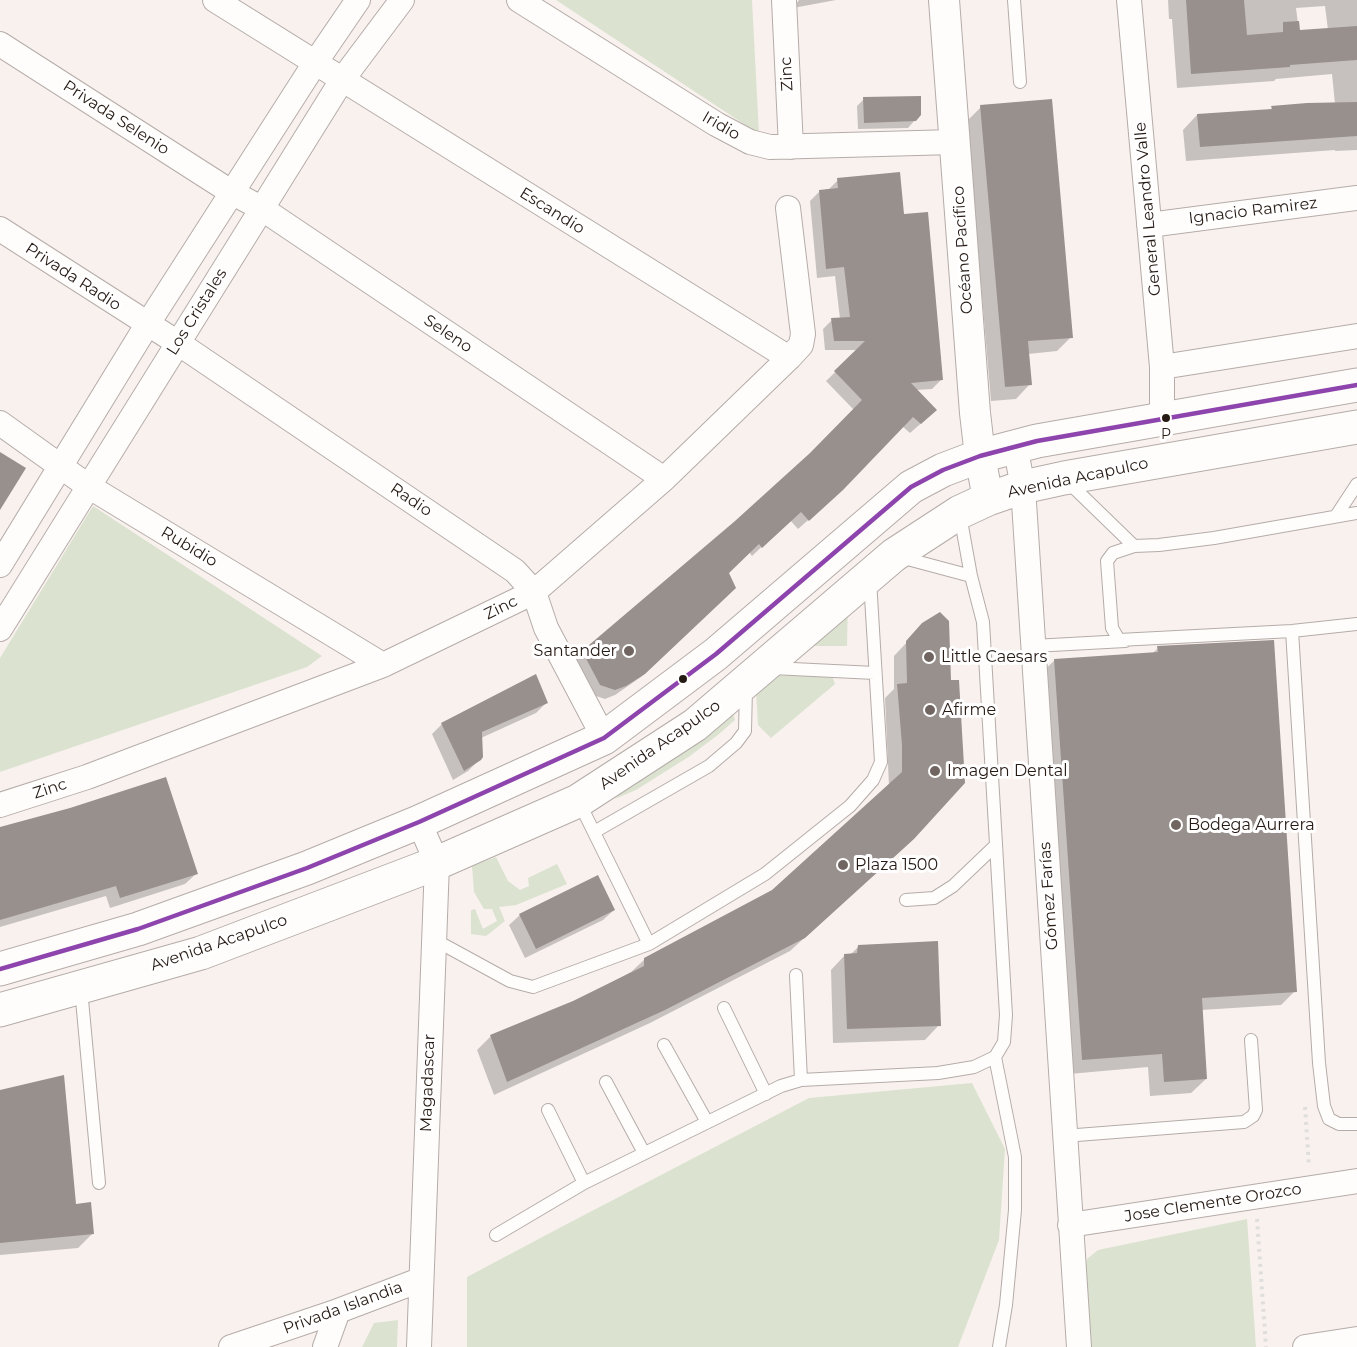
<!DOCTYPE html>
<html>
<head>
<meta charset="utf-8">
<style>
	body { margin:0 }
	canvas { display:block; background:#f8f1ee }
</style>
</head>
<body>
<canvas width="1357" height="1347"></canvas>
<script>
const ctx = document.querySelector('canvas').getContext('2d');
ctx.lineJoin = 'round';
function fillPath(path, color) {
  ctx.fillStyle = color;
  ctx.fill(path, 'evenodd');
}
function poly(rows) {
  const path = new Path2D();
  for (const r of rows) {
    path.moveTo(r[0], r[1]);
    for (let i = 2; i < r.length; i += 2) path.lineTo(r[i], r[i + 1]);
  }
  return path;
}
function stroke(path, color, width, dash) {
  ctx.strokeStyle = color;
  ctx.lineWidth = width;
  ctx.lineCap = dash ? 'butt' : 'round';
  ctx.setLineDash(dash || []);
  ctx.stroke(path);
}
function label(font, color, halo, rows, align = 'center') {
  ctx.font = font + ' Montserrat,sans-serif';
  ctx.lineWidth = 6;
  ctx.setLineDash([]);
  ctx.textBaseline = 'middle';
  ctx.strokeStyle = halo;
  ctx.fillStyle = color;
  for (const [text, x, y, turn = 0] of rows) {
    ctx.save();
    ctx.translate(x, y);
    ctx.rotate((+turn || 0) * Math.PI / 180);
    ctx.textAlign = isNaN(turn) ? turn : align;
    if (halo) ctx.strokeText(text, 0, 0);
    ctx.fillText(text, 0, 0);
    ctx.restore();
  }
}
fillPath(poly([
	[556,0,752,0,759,134],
	[93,506,322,656,307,667,0,772,0,658],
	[848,598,847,646,799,646],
	[831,673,835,684,771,738,758,725,756,691,773,676],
	[731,707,735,720,719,734,690,756,636,790,615,799,619,795,668,763,699,738],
	[496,857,508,881,520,890,529,886,528,878,557,864,567,884,516,905,499,907,505,921,486,936,471,934,471,910,475,909,483,929,497,921,492,909,484,909,474,892,472,866],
	[972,1083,1005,1149,999,1240,958,1347,467,1347,467,1277,565,1225,809,1098],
	[1247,1219,1256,1347,1090,1347,1084,1276,1087,1259,1098,1250],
	[398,1320,397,1347,362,1347,374,1323]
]), '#dbe3d0');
fillPath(poly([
	[799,0,836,0,793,8],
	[1168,0,1357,0,1357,150,1335,151,1335,150,1186,161,1183,130,1197,115,1269,111,1272,108,1335,104,1332,74,1276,79,1274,81,1177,88,1172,19,1169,19],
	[1325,6,1328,30,1299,32,1296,8],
	[864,99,915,120,908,128,858,129,857,106],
	[981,107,1071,337,1057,351,1028,354,1030,384,1016,399,991,401,967,121],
	[838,180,903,216,941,380,932,389,916,390,926,419,910,433,902,426,832,499,798,529,790,520,752,556,749,552,727,573,734,588,641,677,615,695,605,699,590,694,573,661,736,522,810,455,854,410,826,381,858,350,825,350,823,329,832,320,840,319,835,276,817,278,810,201,820,191,829,189],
	[923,625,899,852,790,951,650,1023,494,1095,477,1050,491,1036,573,1003,631,972,645,959,773,891,889,786,885,698,894,689,894,656],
	[1158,648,1295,991,1281,1005,1201,1010,1206,1079,1191,1093,1150,1096,1148,1067,1069,1074,1040,674,1055,660,1152,654],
	[546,703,536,713,481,738,479,760,468,771,453,780,432,734,442,724],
	[0,828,196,874,185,884,110,908,106,896,0,927],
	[614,910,603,920,525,958,509,925,520,915],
	[859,946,939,1025,925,1040,833,1043,831,970,845,955,850,955],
	[0,1092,93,1233,78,1248,0,1255]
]), '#0003');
fillPath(poly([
	[1186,0,1244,0,1247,35,1283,32,1283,22,1299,21,1300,30,1357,26,1357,60,1290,65,1290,67,1191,74],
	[921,96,921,115,916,121,864,123,863,97],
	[1052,99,1073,338,1028,341,1032,385,1005,387,980,105],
	[1357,102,1357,136,1200,147,1197,114,1272,109,1271,106,1307,103],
	[900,172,904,214,928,212,943,380,911,383,937,410,921,424,913,417,843,490,809,521,801,512,762,548,759,544,729,573,736,588,645,674,626,686,615,690,600,685,582,651,735,521,810,453,862,400,834,371,865,341,834,341,831,318,850,317,844,267,826,269,819,190,838,188,837,178],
	[0,452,26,468,0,510],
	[940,612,949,621,951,680,959,680,965,783,914,839,805,938,665,1010,507,1082,490,1035,573,1001,644,966,644,958,772,890,902,772,902,745,897,684,907,683,906,641,922,623],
	[1274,640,1297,992,1202,998,1207,1079,1164,1082,1162,1054,1082,1060,1054,659,1158,652,1157,646],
	[536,674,548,703,482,732,483,757,481,760,464,771,441,723],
	[166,777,198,874,120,898,116,886,0,920,0,827,70,808],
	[598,875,615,910,536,949,519,914],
	[938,941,941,1026,847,1029,844,954,857,953,858,945],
	[64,1075,76,1204,91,1202,94,1234,0,1243,0,1090]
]), '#98908c');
const service = poly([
	[1014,0,1020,82],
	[1067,481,1134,546],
	[1357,513,1214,538,1159,545,1134,546,1113,553,1107,561,1112,628,1119,640,1292,631,1357,624],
	[1336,516,1357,484],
	[900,557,971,576],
	[1292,631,1319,1063,1324,1106,1329,1119,1339,1124,1357,1124],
	[1033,646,1125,641],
	[772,668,875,673],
	[579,802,649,944],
	[594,832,709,766,736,743,745,731,746,687],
	[906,900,934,898,953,886,996,845],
	[433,939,510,981,533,987,649,944,765,874,850,806,873,780,881,762,870,580],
	[796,975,801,1080],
	[81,989,99,1183],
	[724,1008,766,1094],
	[664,1045,707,1122],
	[995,1057,1015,1157,1015,1210,1006,1305,999,1347],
	[606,1082,644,1153],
	[548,1110,584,1183],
	[1064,1136,1244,1122,1253,1116,1256,1110,1251,1040],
	[496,1235,584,1183,781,1086,801,1080,938,1073,974,1067,995,1057,1004,1042,1006,1015,983,622,971,576,960,515]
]);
const minor = poly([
	[215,0,789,358],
	[519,0,716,124,750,142,770,147,954,142],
	[784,0,791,147],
	[1129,0,1162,367,1162,418],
	[0,44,231,192,261,208,664,479],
	[1149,225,1357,198],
	[0,229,178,343,515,571,534,592,546,628,604,738],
	[1162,367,1357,336],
	[0,423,88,486,383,665],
	[1015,446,1023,487,1079,1347],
	[0,565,147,325,315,63,358,0],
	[0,629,342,80,402,0],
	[0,805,87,777,383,665,534,592,664,479,789,358,801,345,803,334,788,208],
	[1070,1225,1357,1181],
	[231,1347,338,1311,420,1280],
	[325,1347,338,1311],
	[419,1347,437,863,419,822],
	[1305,1347,1357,1339]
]);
const tertiary = poly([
	[944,0,975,413,980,456,988,499]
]);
const primary = poly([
	[0,969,138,929,307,868,419,822,604,738,716,654,911,487,943,470,980,456,1037,441,1357,385],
	[0,1010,201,953,437,863,578,801,695,725,894,555,960,512,988,499,1023,487,1064,478,1357,427]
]);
stroke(service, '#b5aca8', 14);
stroke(minor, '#b5aca8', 26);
stroke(tertiary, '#b5aca8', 32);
stroke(primary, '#b5aca8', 35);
stroke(poly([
	[1305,1107,1309,1166],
	[1257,1219,1266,1347]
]), '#e0dedd', 4, [3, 4.5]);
stroke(service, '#fefdfc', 12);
stroke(minor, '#fefdfc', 24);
stroke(tertiary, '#fefdfc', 30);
stroke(primary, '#fefdfc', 33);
stroke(poly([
	[0,969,138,929,307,868,419,822,604,738,716,654,911,487,943,470,980,456,1037,441,1357,385]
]), '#8e44ad', 4.5);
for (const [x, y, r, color] of [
	[1166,418,5,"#261a14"],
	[629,651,6,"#706560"],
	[929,657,6,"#706560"],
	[683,679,5,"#261a14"],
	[930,710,6,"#706560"],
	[935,771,6,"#706560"],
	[1176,825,6,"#706560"],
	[843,865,6,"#706560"]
]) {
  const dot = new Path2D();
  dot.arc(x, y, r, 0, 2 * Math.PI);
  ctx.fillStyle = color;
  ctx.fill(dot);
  stroke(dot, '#fff', 2);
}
label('14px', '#261a14', '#fff', [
	["P",1166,435]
]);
label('16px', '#261a14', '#fff', [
	["Zinc",787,74,-93],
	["Privada Selenio",116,118,33],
	["Iridio",721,126,30],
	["General Leandro Valle",1148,209,-95],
	["Escandio",552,211,32],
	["Ignacio Ramirez",1253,211,-7],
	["Océano Pacífico",963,250,-94],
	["Privada Radio",73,277,33],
	["Los Cristales",197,312,-58],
	["Seleno",448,334,34],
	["Avenida Acapulco",1078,478,-12],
	["Radio",411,500,34],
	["Rubidio",189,547,31],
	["Zinc",501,608,-26],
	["Avenida Acapulco",660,745,-35],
	["Zinc",50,789,-18],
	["Gómez Farías",1049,896,-94],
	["Avenida Acapulco",219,943,-19],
	["Magadascar",428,1083,-88],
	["Jose Clemente Orozco",1213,1203,-9],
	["Privada Islandia",343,1308,-20]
]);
label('16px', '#261a14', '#fff', [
	["Santander",617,651,"right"],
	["Little Caesars",941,657],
	["Afirme",942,710],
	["Imagen Dental",947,771],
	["Bodega Aurrera",1188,825],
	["Plaza 1500",855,865]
], 'left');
</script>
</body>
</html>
